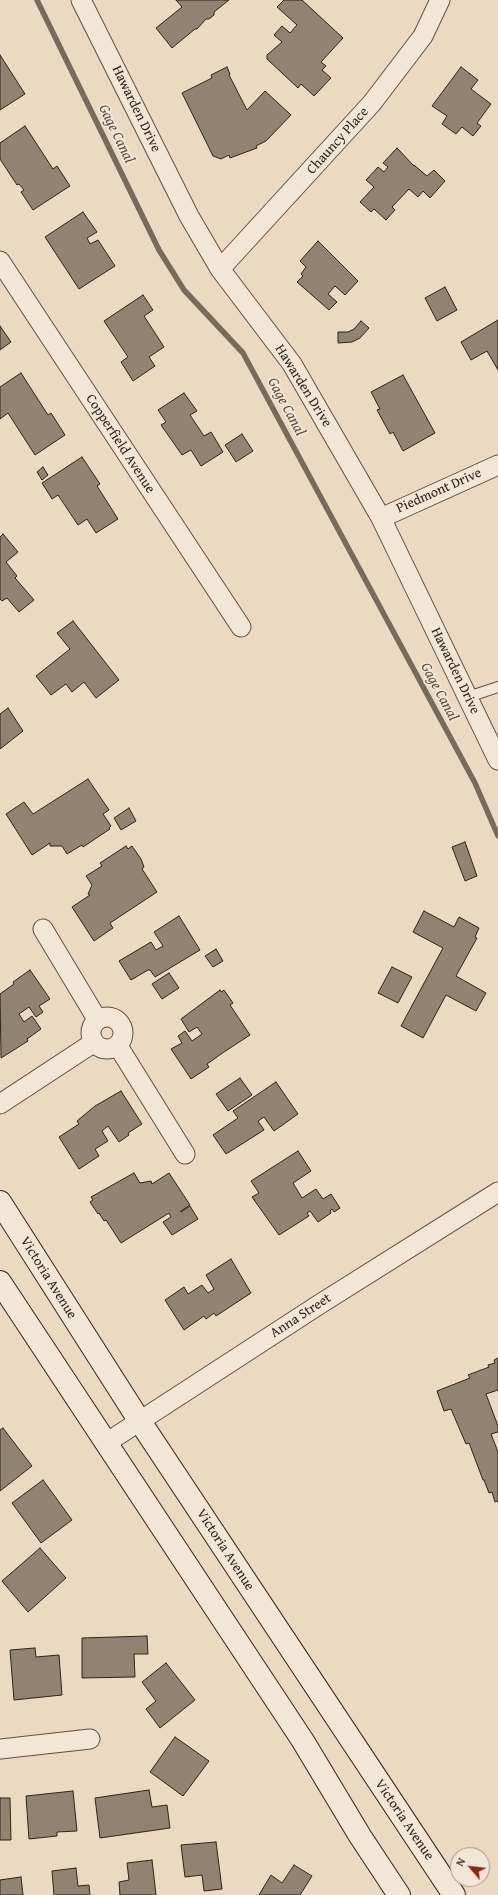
<!DOCTYPE html>
<html>
<head>
<meta charset="utf-8">
<style>
	body { margin:0 }
	#map { position:relative; width:498px; height:1895px; overflow:hidden; background:#ebd9c1; font-family:"Gentium Book Plus",serif }
	canvas { display:block }
	.north { position:absolute; left:450px; top:1847px; width:40px; height:40px; box-sizing:border-box; background:#f2e6d7; border:1px solid #a4988b; border-radius:50%; rotate:298deg; font-size:11px; font-weight:700; line-height:16px; text-align:center; color:#2f241a }
	.north::after { content:''; display:block; margin:auto; width:14px; height:18px; background:#8f2418; clip-path:polygon(50% 0,100% 100%,50% 72%,0 100%) }
</style>
</head>
<body>
<div id="map">
<canvas width="498" height="1895"></canvas>
<div class="north">N</div>
</div>
<script>
const ctx = document.querySelector('canvas').getContext('2d');
ctx.lineJoin = 'round';
function poly(rows) {
  const path = new Path2D();
  for (const r of rows) {
    if (r.length === 3) {
      path.moveTo(r[0] + r[2], r[1]);
      path.arc(r[0], r[1], r[2], 0, 2 * Math.PI);
      continue;
    }
    path.moveTo(r[0], r[1]);
    for (let i = 2; i < r.length; i += 2) path.lineTo(r[i], r[i + 1]);
  }
  return path;
}
function stroke(path, color, width, dash) {
  ctx.strokeStyle = color;
  ctx.lineWidth = width;
  ctx.lineCap = dash ? 'butt' : 'round';
  ctx.setLineDash(dash || []);
  ctx.stroke(path);
}
function fillPath(path, color) {
  ctx.fillStyle = color;
  ctx.fill(path, 'evenodd');
}
function label(font, color, halo, rows, align = 'center') {
  ctx.font = font + ' "Gentium Book Plus",serif';
  ctx.lineWidth = 3.5;
  ctx.setLineDash([]);
  ctx.textBaseline = 'middle';
  ctx.strokeStyle = halo;
  ctx.fillStyle = color;
  for (const [text, x, y, turn = 0] of rows) {
    ctx.save();
    ctx.translate(x, y);
    ctx.rotate((+turn || 0) * Math.PI / 180);
    ctx.textAlign = isNaN(turn) ? turn : align;
    if (halo) ctx.strokeText(text, 0, 0);
    ctx.fillText(text, 0, 0);
    ctx.restore();
  }
}
stroke(poly([
	[37,0,159,250,184,290,243,353,475,783,498,836]
]), '#796b5c', 5.5);
const building = poly([
	[176,0,229,0,214,12,214,15,209,19,206,19,197,29,195,29,172,48,156,28,182,7,176,0],
	[284,0,302,0,343,38,321,62,326,66,322,70,331,78,314,96,301,84,298,88,267,59,267,55,282,42,274,35,282,26,290,33,297,25,277,7,284,0],
	[0,55,25,94,0,110,0,55],
	[227,67,230,74,229,75,247,110,265,91,291,115,266,141,256,146,257,148,230,158,229,155,221,159,213,156,182,93,212,78,211,75,227,67],
	[461,67,478,80,471,89,491,104,477,123,481,126,473,136,462,127,456,134,442,124,447,116,432,106,461,67],
	[25,126,53,169,57,166,70,186,33,210,21,192,24,190,19,184,17,185,0,159,0,143,25,126],
	[397,148,414,166,414,165,427,176,434,170,445,181,430,198,423,191,418,197,409,189,392,207,395,210,386,220,374,209,371,212,360,202,374,187,366,180,378,167,384,172,388,167,383,163,397,148],
	[83,212,97,232,87,238,90,244,98,240,115,266,79,289,45,237,83,212],
	[318,241,358,281,345,295,335,286,328,294,337,302,329,310,297,282,303,276,301,274,306,267,300,261,318,241],
	[445,287,457,310,437,321,425,298,445,287],
	[143,295,153,310,144,316,164,347,149,357,155,366,133,381,121,362,128,357,104,321,143,295],
	[498,320,498,370,487,351,471,360,461,342,498,320],
	[361,321,369,328,360,338,352,342,338,343,338,332,348,332,354,329,361,321],
	[0,326,11,342,0,350,0,326],
	[21,373,48,415,51,413,65,435,35,455,8,413,0,419,0,387,21,373],
	[403,375,435,433,403,451,393,432,390,434,377,410,380,409,371,392,403,375],
	[184,393,197,411,190,415,204,436,211,432,223,452,201,466,191,450,182,455,161,425,166,422,158,410,184,393],
	[242,434,253,451,236,462,225,445,242,434],
	[82,457,100,484,97,486,118,519,96,533,87,519,78,525,58,495,52,499,42,483,82,457],
	[43,467,48,475,42,480,37,472,43,467],
	[3,534,18,552,6,562,17,576,15,578,34,600,19,612,7,598,2,601,0,599,0,537,3,534],
	[73,621,119,680,96,698,84,682,72,692,66,684,51,695,36,676,70,649,57,633,73,621],
	[8,708,23,731,0,749,0,714,8,708],
	[88,779,109,810,103,814,111,826,109,828,110,829,83,847,82,845,67,854,62,846,50,846,50,843,32,855,6,814,24,802,33,814,88,779],
	[129,808,136,821,121,830,114,818,129,808],
	[465,842,477,876,465,881,452,847,465,842],
	[126,846,128,849,132,846,141,859,144,867,142,869,157,892,110,923,113,928,94,941,72,907,90,895,88,894,92,885,86,876,102,866,100,863,126,846],
	[424,911,454,927,459,917,479,928,475,937,477,938,456,976,486,993,476,1011,446,995,423,1038,401,1026,443,948,413,932,424,911],
	[179,916,200,950,155,977,150,970,148,970,131,980,119,961,151,942,156,950,163,946,154,932,179,916],
	[216,949,223,961,213,967,205,956,216,949],
	[392,967,412,977,398,1003,378,993,392,967],
	[30,970,50,999,39,1006,43,1012,36,1017,29,1007,19,1014,24,1022,32,1016,41,1029,27,1039,28,1041,1,1058,0,994,14,984,13,982,30,970],
	[169,973,179,988,162,999,152,984,169,973],
	[220,990,221,992,224,990,233,1003,230,1005,250,1035,224,1052,207,1064,209,1067,191,1079,171,1049,182,1043,178,1036,185,1031,192,1041,202,1034,197,1027,189,1032,181,1019,220,990],
	[240,1078,252,1095,228,1111,216,1094,240,1078],
	[276,1082,298,1114,274,1131,264,1117,258,1121,264,1130,226,1154,213,1135,238,1118,233,1111,276,1082],
	[121,1091,142,1124,128,1133,129,1135,119,1142,108,1126,102,1131,108,1141,95,1149,99,1156,79,1169,59,1137,79,1124,77,1121,95,1106,121,1091],
	[298,1151,311,1171,293,1183,302,1198,316,1189,323,1199,331,1194,340,1208,334,1212,332,1209,330,1211,331,1213,318,1222,310,1211,307,1213,309,1216,279,1235,252,1197,259,1193,251,1181,298,1151],
	[134,1173,140,1183,151,1181,152,1184,169,1173,190,1205,181,1211,181,1212,190,1206,198,1219,172,1235,163,1222,171,1217,169,1213,121,1243,106,1220,104,1221,99,1213,98,1214,90,1202,93,1200,91,1197,134,1173],
	[231,1259,251,1293,216,1316,214,1313,206,1319,204,1316,184,1330,165,1300,184,1287,188,1294,202,1285,208,1293,214,1289,206,1275,231,1259],
	[498,1358,498,1390,486,1394,498,1426,498,1432,491,1434,498,1452,498,1501,495,1502,492,1492,489,1493,484,1480,483,1480,469,1443,466,1444,451,1409,444,1411,437,1391,470,1378,468,1375,489,1367,488,1365,495,1363,494,1360,498,1358],
	[3,1428,32,1466,0,1491,0,1430,3,1428],
	[43,1480,72,1520,41,1543,12,1503,43,1480],
	[40,1548,66,1578,28,1612,2,1581,40,1548],
	[147,1636,148,1654,134,1654,135,1677,82,1678,82,1638,147,1636],
	[35,1648,36,1657,59,1655,62,1695,14,1700,10,1650,35,1648],
	[166,1663,195,1700,160,1728,146,1709,156,1701,142,1682,166,1663],
	[175,1737,209,1761,183,1796,150,1772,175,1737],
	[149,1790,152,1807,167,1805,170,1828,100,1838,95,1798,149,1790],
	[73,1791,77,1831,57,1832,57,1836,29,1839,26,1796,73,1791],
	[0,1798,10,1798,11,1840,0,1840,0,1798],
	[216,1842,222,1889,204,1891,202,1875,185,1877,181,1845,216,1842],
	[152,1860,156,1895,120,1895,119,1882,129,1880,127,1863,152,1860],
	[294,1865,312,1876,300,1895,259,1895,271,1875,282,1883,294,1865],
	[76,1868,78,1886,89,1885,90,1895,54,1895,52,1871,76,1868],
	[21,1877,23,1895,0,1895,0,1880,21,1877]
]);
fillPath(building, '#918271');
stroke(building, '#2f241a', 1);
const service = poly([
	[468,697,498,687]
]);
const minor = poly([
	[81,0,189,216,220,269,292,364,381,518,498,760],
	[0,261,241,627],
	[220,269,372,103,423,36,440,0],
	[381,518,498,465],
	[43,929,97,1019],
	[107,1033,16],
	[118,1046,185,1154],
	[0,1104,93,1043],
	[106,1443,320,1304,498,1192],
	[0,1749,90,1739]
]);
const secondary = poly([
	[0,1202,139,1420,454,1895],
	[0,1282,303,1741,360,1836,399,1895]
]);
stroke(service, '#5e5144', 12);
stroke(minor, '#5e5144', 21);
stroke(secondary, '#2f241a', 24);
stroke(service, '#f2e6d7', 10);
stroke(minor, '#f2e6d7', 19);
stroke(secondary, '#f2e6d7', 22);
label('14px', '#2f241a', '#f2e6d7', [
	["Hawarden Drive",136,109,64],
	["Chauncy Place",338,141,-48],
	["Hawarden Drive",303,386,58],
	["Copperfield Avenue",120,444,57],
	["Piedmont Drive",439,491,-24],
	["Hawarden Drive",455,671,64],
	["Victoria Avenue",48,1278,58],
	["Anna Street",301,1316,-33],
	["Victoria Avenue",225,1550,57],
	["Victoria Avenue",404,1820,56]
]);
label('italic 15px', '#5a4e40', '#f2e6d7', [
	["Gage Canal",116,134,64],
	["Gage Canal",286,407,62],
	["Gage Canal",439,692,62]
]);
</script>
</body>
</html>
